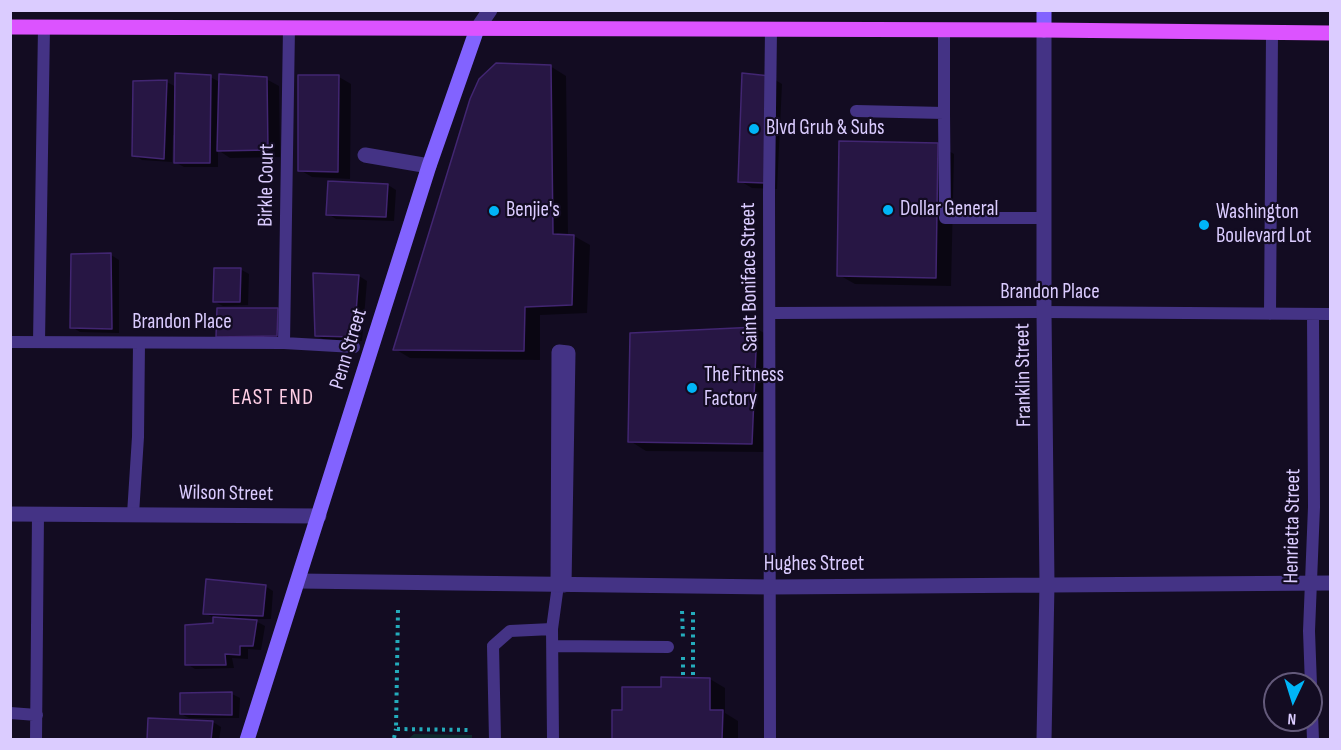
<!DOCTYPE html>
<html>
<head>
<meta charset="utf-8">
<style>
	body { margin:0 }
	#map { position:relative; width:1341px; height:750px; overflow:hidden; background:#130c22; font-family:"Sofia Sans Condensed",sans-serif }
	canvas { display:block }
	.frame { position:absolute; inset:0; border:12px solid #dbccff; pointer-events:none }
	.north { position:absolute; left:1263px; top:672px; width:60px; height:60px; box-sizing:border-box; background:#130c22; border:2px solid #63597a; border-radius:50%; rotate:184deg; font-size:16px; font-weight:700; line-height:24px; text-align:center; color:#dbccff }
	.north::after { content:''; display:block; margin:auto; width:21px; height:27px; background:#00b5f7; clip-path:polygon(50% 0,100% 100%,50% 72%,0 100%) }
</style>
</head>
<body>
<div id="map">
<canvas width="1341" height="750"></canvas>
<div class="frame"></div>
<div class="north">N</div>
</div>
<script>
const ctx = document.querySelector('canvas').getContext('2d');
ctx.lineJoin = 'round';
function fillPath(path, color) {
  ctx.fillStyle = color;
  ctx.fill(path, 'evenodd');
}
function poly(rows) {
  const path = new Path2D();
  for (const r of rows) {
    path.moveTo(r[0], r[1]);
    for (let i = 2; i < r.length; i += 2) path.lineTo(r[i], r[i + 1]);
  }
  return path;
}
function stroke(path, color, width, dash) {
  ctx.strokeStyle = color;
  ctx.lineWidth = width;
  ctx.lineCap = dash ? 'butt' : 'round';
  ctx.setLineDash(dash || []);
  ctx.stroke(path);
}
function label(font, color, halo, rows, align = 'center') {
  ctx.font = font + ' "Sofia Sans Condensed",sans-serif';
  ctx.lineWidth = 4.5;
  ctx.setLineDash([]);
  ctx.textBaseline = 'middle';
  ctx.strokeStyle = halo;
  ctx.fillStyle = color;
  for (const [text, x, y, turn = 0] of rows) {
    ctx.save();
    ctx.translate(x, y);
    ctx.rotate((+turn || 0) * Math.PI / 180);
    ctx.textAlign = isNaN(turn) ? turn : align;
    if (halo) ctx.strokeText(text, 0, 0);
    ctx.fillText(text, 0, 0);
    ctx.restore();
  }
}
fillPath(poly([
	[414,734,472,735,472,739,408,739]
]), '#0e282c');
fillPath(poly([
	[550,66,566,76,568,236,574,236,590,245,587,313,540,315,540,360,410,358,395,349],
	[300,76,339,77,351,84,350,179,312,177,300,170],
	[210,77,220,82,266,79,279,86,280,157,230,158,218,150,218,167,184,167,175,162,176,135,173,135,172,162,142,160,134,155,135,82,167,82,176,87],
	[770,77,782,84,777,189,752,188,740,181],
	[938,145,954,154,951,286,855,284,839,275],
	[388,185,396,190,394,221,336,219,328,214],
	[111,255,119,260,119,333,80,332,72,327],
	[240,269,249,274,248,305,223,306,215,302],
	[359,276,367,281,362,341,325,340,317,336],
	[277,310,285,314,285,340,225,340,217,336],
	[757,329,773,338,768,452,646,451,630,441,631,334],
	[265,586,273,591,271,619,252,619,265,626,261,650,248,649,248,659,232,658,234,668,195,669,187,664,214,625,214,618,205,613],
	[710,679,725,688,725,713,738,721,738,740,614,740,623,712],
	[232,694,240,698,239,718,189,718,181,714],
	[213,722,221,727,219,740,149,740]
]), '#0007');
const building = poly([
	[496,63,551,65,553,234,574,235,572,305,525,307,524,351,393,350,470,99,479,79,496,63],
	[175,73,211,75,210,163,174,163,175,73],
	[742,73,770,76,765,183,738,182,742,73],
	[219,74,267,77,268,150,217,151,219,74],
	[298,75,339,75,338,172,298,171,298,75],
	[167,80,164,159,132,156,133,81,167,80],
	[839,141,938,143,936,278,837,276,839,141],
	[328,181,388,184,386,217,326,215,328,181],
	[111,253,112,329,70,328,71,254,111,253],
	[214,268,241,268,240,302,213,302,214,268],
	[313,273,359,275,354,337,315,336,313,273],
	[217,308,278,308,277,336,216,337,217,308],
	[757,327,752,444,628,442,630,333,757,327],
	[206,579,266,585,263,616,203,614,206,579],
	[213,617,257,620,253,646,240,646,240,655,225,654,226,665,185,665,185,625,213,623,213,617],
	[661,677,710,678,710,710,723,710,722,740,612,740,612,710,622,710,622,687,661,687,661,677],
	[232,692,232,715,180,714,180,693,232,692],
	[148,718,213,721,211,740,147,740,148,718]
]);
fillPath(building, '#271644');
stroke(building, '#422672', 1.5);
stroke(poly([
	[398,610,396,729,472,730],
	[682,611,683,638],
	[693,612,693,678],
	[683,657,683,677],
	[394,738,396,729]
]), '#24abbb', 4, [3, 4.5]);
stroke(poly([
	[856,111,944,113,944,30],
	[944,113,945,218,1044,218],
	[770,313,1044,312,1330,314],
	[1270,314,1272,33],
	[10,342,284,343,354,347],
	[39,342,44,27],
	[284,343,289,28],
	[133,514,138,437,139,343],
	[553,646,668,647],
	[10,713,37,715],
	[36,740,38,514],
	[495,740,493,646,510,631,552,629],
	[553,740,552,629,558,585],
	[770,740,769,192,771,29],
	[1313,740,1309,631,1314,507,1313,314]
]), '#443385', 12);
stroke(poly([
	[477,29,490,10],
	[365,155,429,166],
	[10,514,319,516],
	[298,581,770,587,1330,583],
	[558,585,559,352,568,353,564,585],
	[1044,740,1047,584,1044,312,1044,30]
]), '#443385', 15);
stroke(poly([
	[1044,30,1044,10],
	[247,740,429,166,477,29]
]), '#8263ff', 15);
stroke(poly([
	[10,27,1044,30,1330,33]
]), '#dc53ff', 15);
for (const [x, y, r, color] of [
	[754,129,6,"#00b5f7"],
	[888,210,6,"#00b5f7"],
	[494,211,6,"#00b5f7"],
	[1204,225,6,"#00b5f7"],
	[692,388,6,"#00b5f7"]
]) {
  const dot = new Path2D();
  dot.arc(x, y, r, 0, 2 * Math.PI);
  ctx.fillStyle = color;
  ctx.fill(dot);
  stroke(dot, '#130c22', 2);
}
label('21px', '#dbccff', '#130c22', [
	["Blvd Grub & Subs",766,129],
	["Dollar General",900,210],
	["Benjie's",506,211],
	["Washington",1216,213],
	["Boulevard Lot",1216,237],
	["The Fitness",704,376],
	["Factory",704,400]
], 'left');
label('21px', '#dbccff', '#130c22', [
	["Birkle Court",267,185,-89],
	["Saint Boniface Street",750,277,-91],
	["Brandon Place",1050,293],
	["Brandon Place",182,323],
	["Penn Street",349,349,-73],
	["Franklin Street",1024,375,-91],
	["Wilson Street",226,494,1],
	["Henrietta Street",1293,526,-89],
	["Hughes Street",814,565]
]);
ctx.letterSpacing = '1.5px';
label('22px', '#ffcee5', '#130c22', [
	["EAST END",273,398]
]);
ctx.letterSpacing = '0px';
</script>
</body>
</html>
